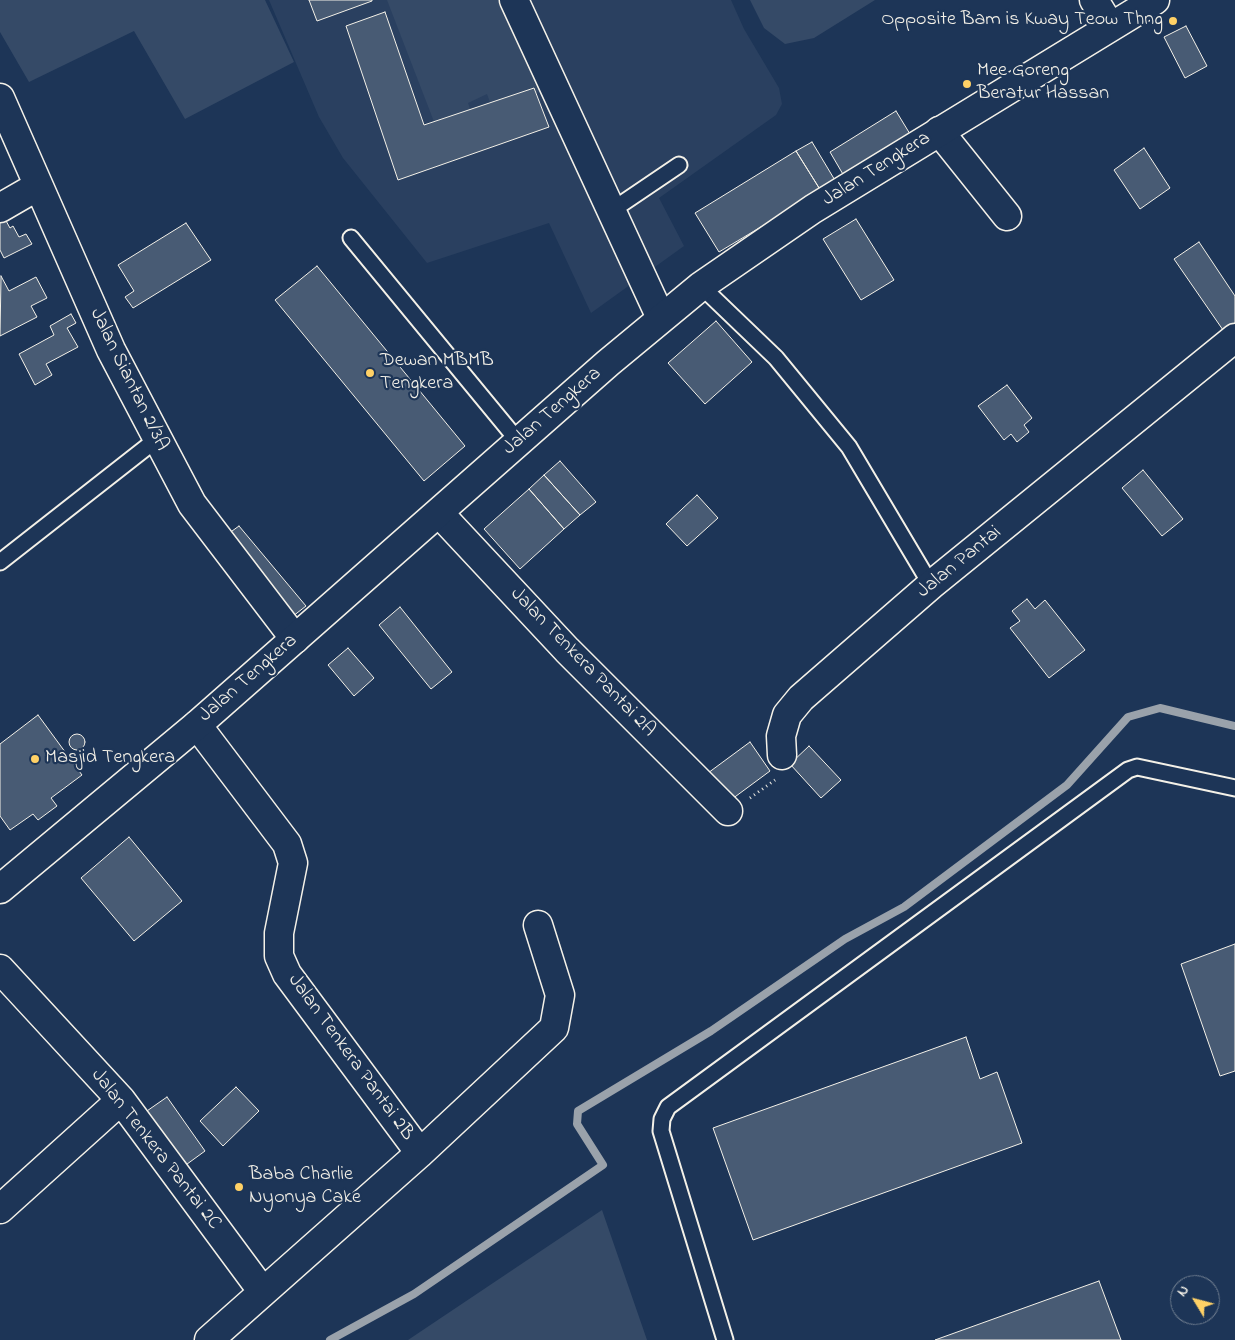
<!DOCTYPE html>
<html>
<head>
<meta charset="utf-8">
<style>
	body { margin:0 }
	#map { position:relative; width:1235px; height:1340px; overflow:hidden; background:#1d3557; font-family:"Indie Flower",sans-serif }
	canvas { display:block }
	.north { position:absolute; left:1170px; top:1275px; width:50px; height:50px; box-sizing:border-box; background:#1d3557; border:1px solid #738091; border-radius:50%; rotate:307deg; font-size:14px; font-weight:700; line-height:20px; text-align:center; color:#f4f1e8 }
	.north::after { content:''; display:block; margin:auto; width:18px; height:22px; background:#ffd166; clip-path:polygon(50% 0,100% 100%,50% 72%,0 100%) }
</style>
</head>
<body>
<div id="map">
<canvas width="1235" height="1340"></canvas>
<div class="north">N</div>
</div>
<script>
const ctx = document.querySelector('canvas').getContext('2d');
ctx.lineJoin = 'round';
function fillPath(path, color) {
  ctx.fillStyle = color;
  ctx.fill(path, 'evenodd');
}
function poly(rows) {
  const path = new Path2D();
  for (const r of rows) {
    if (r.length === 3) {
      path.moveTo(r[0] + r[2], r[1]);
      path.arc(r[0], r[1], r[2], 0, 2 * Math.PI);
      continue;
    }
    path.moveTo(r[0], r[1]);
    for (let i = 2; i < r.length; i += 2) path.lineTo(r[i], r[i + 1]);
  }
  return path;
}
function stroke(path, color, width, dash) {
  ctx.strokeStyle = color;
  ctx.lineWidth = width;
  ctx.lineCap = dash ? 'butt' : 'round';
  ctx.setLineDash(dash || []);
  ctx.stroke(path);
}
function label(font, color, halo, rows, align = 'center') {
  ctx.font = font + ' "Indie Flower",sans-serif';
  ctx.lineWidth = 4.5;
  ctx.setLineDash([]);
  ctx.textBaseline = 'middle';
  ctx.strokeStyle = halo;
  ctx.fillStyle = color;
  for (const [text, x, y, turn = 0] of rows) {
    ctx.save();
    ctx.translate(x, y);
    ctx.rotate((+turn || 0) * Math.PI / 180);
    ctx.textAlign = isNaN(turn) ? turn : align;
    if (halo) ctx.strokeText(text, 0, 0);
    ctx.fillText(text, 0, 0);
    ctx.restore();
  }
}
fillPath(poly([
	[269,0,731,0,744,29,779,88,782,104,776,115,659,198,684,246,591,313,549,223,427,263,343,158,319,117]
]), '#2a4060');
fillPath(poly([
	[0,0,265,0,294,62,185,119,134,31,29,82,0,32],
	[387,0,498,0,539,92,493,110,487,94,468,103,474,120,438,132],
	[750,0,875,0,814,38,785,44,764,28],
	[602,1210,647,1340,408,1340]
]), '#354a67');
stroke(poly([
	[330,1340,414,1294,603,1165,577,1124,578,1111,711,1031,845,939,904,907,1067,785,1128,717,1160,708,1235,726]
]), '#9aa2ab', 8);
const building = poly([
	[309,0,372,0,372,1,317,21,309,0],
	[385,12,424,125,534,88,549,127,398,180,346,26,385,12],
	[1186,26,1207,66,1185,78,1164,37,1186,26],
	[896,111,910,134,844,176,830,152,896,111],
	[812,142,836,182,821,191,796,151,812,142],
	[1144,148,1170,188,1140,209,1114,170,1144,148],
	[796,151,821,191,719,252,695,213,796,151],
	[5,219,10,228,13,226,19,237,26,234,32,244,4,258,0,250,0,222,5,219],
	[856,219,894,280,861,300,823,239,856,219],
	[186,223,211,260,133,308,125,297,134,291,118,265,186,223],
	[1199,242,1235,296,1235,323,1223,330,1174,259,1199,242],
	[317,266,465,446,424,481,275,300,317,266],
	[1,276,9,291,36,277,47,298,31,306,37,317,0,336,1,276],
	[71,314,76,323,67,328,78,347,46,364,52,375,35,385,19,354,54,335,50,326,71,314],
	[716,321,752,362,705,404,668,363,716,321],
	[1007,385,1032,418,1024,425,1029,432,1017,442,1011,434,1004,440,978,406,1007,385],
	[560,461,596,502,580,515,544,475,560,461],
	[1143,470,1183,519,1162,536,1122,488,1143,470],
	[544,475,580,515,564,529,529,489,544,475],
	[529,489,564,529,520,569,484,529,529,489],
	[697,495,718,518,687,546,666,524,697,495],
	[239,526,306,606,288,620,221,539,239,526],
	[1027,599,1035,609,1045,600,1085,650,1049,678,1010,628,1020,621,1012,611,1027,599],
	[400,607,452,672,431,689,379,625,400,607],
	[348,648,374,678,354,696,328,665,348,648],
	[38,715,82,775,51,798,57,806,38,820,33,814,10,830,0,816,0,744,38,715],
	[77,742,8],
	[750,742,770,771,728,802,708,773,750,742],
	[809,746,841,780,821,798,790,764,809,746],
	[129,837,182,901,134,941,81,878,129,837],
	[1235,944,1235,1071,1220,1076,1181,964,1235,944],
	[966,1037,980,1079,997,1072,1022,1143,753,1240,713,1128,966,1037],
	[236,1087,259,1111,223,1146,200,1121,236,1087],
	[167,1097,205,1151,183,1167,144,1113,167,1097],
	[1099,1281,1121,1340,935,1340,1099,1281]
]);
fillPath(building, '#485b74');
stroke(building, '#f4f1e8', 1);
const service = poly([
	[611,211,679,165],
	[351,238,519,442],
	[701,286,776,358,849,447,931,585],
	[0,562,157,439],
	[725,1340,661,1131,662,1119,668,1107,1128,770,1137,767,1235,788]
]);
const minor = poly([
	[514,0,661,318],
	[1094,0,1110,26],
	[0,98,111,350,192,504,295,639],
	[939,131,1007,216],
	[0,208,38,186],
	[439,513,567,650,728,811],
	[197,725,287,844,293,863,279,933,279,956,287,974,420,1153],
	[782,755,781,736,787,715,801,698,931,585,1235,338],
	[0,969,121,1100,263,1292],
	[0,1209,121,1100],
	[209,1340,420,1153,554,1028,560,995,538,925]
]);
const secondary = poly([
	[0,889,197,725,608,363,701,286,813,209,1155,0]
]);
stroke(service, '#f4f1e8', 19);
stroke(minor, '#f4f1e8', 31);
stroke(secondary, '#f4f1e8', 31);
stroke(poly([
	[750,798,775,780]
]), '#f4f1e8', 3, [1, 4]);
stroke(service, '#1d3557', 15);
stroke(minor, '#1d3557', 28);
stroke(secondary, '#1d3557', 28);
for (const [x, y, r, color] of [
	[1173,21,5,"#ffd166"],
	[967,84,5,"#ffd166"],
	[370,373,5,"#ffd166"],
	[35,759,5,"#ffd166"],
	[239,1187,5,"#ffd166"]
]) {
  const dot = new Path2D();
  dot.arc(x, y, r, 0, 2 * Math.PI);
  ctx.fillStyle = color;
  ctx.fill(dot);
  stroke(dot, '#1d3557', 2);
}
label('20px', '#f4f1e8', '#1d3557', [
	["Opposite Bam is Kway Teow Thng",1163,21,"right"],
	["Mee Goreng",977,72],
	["Beratur Hassan",977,95],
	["Dewan MBMB",380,362],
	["Tengkera",380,385],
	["Masjid Tengkera",45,759],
	["Baba Charlie",249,1176],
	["Nyonya Cake",249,1199]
], 'left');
label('20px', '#f4f1e8', '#1d3557', [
	["Jalan Tengkera",877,170,-32],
	["Jalan Siantan 2/3A",128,380,64],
	["Jalan Tengkera",553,412,-41],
	["Jalan Pantai",960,563,-39],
	["Jalan Tenkera Pantai 2A",582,663,46],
	["Jalan Tengkera",249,679,-41],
	["Jalan Tenkera Pantai 2B",350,1058,54],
	["Jalan Tenkera Pantai 2C",155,1150,52]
]);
</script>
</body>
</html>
